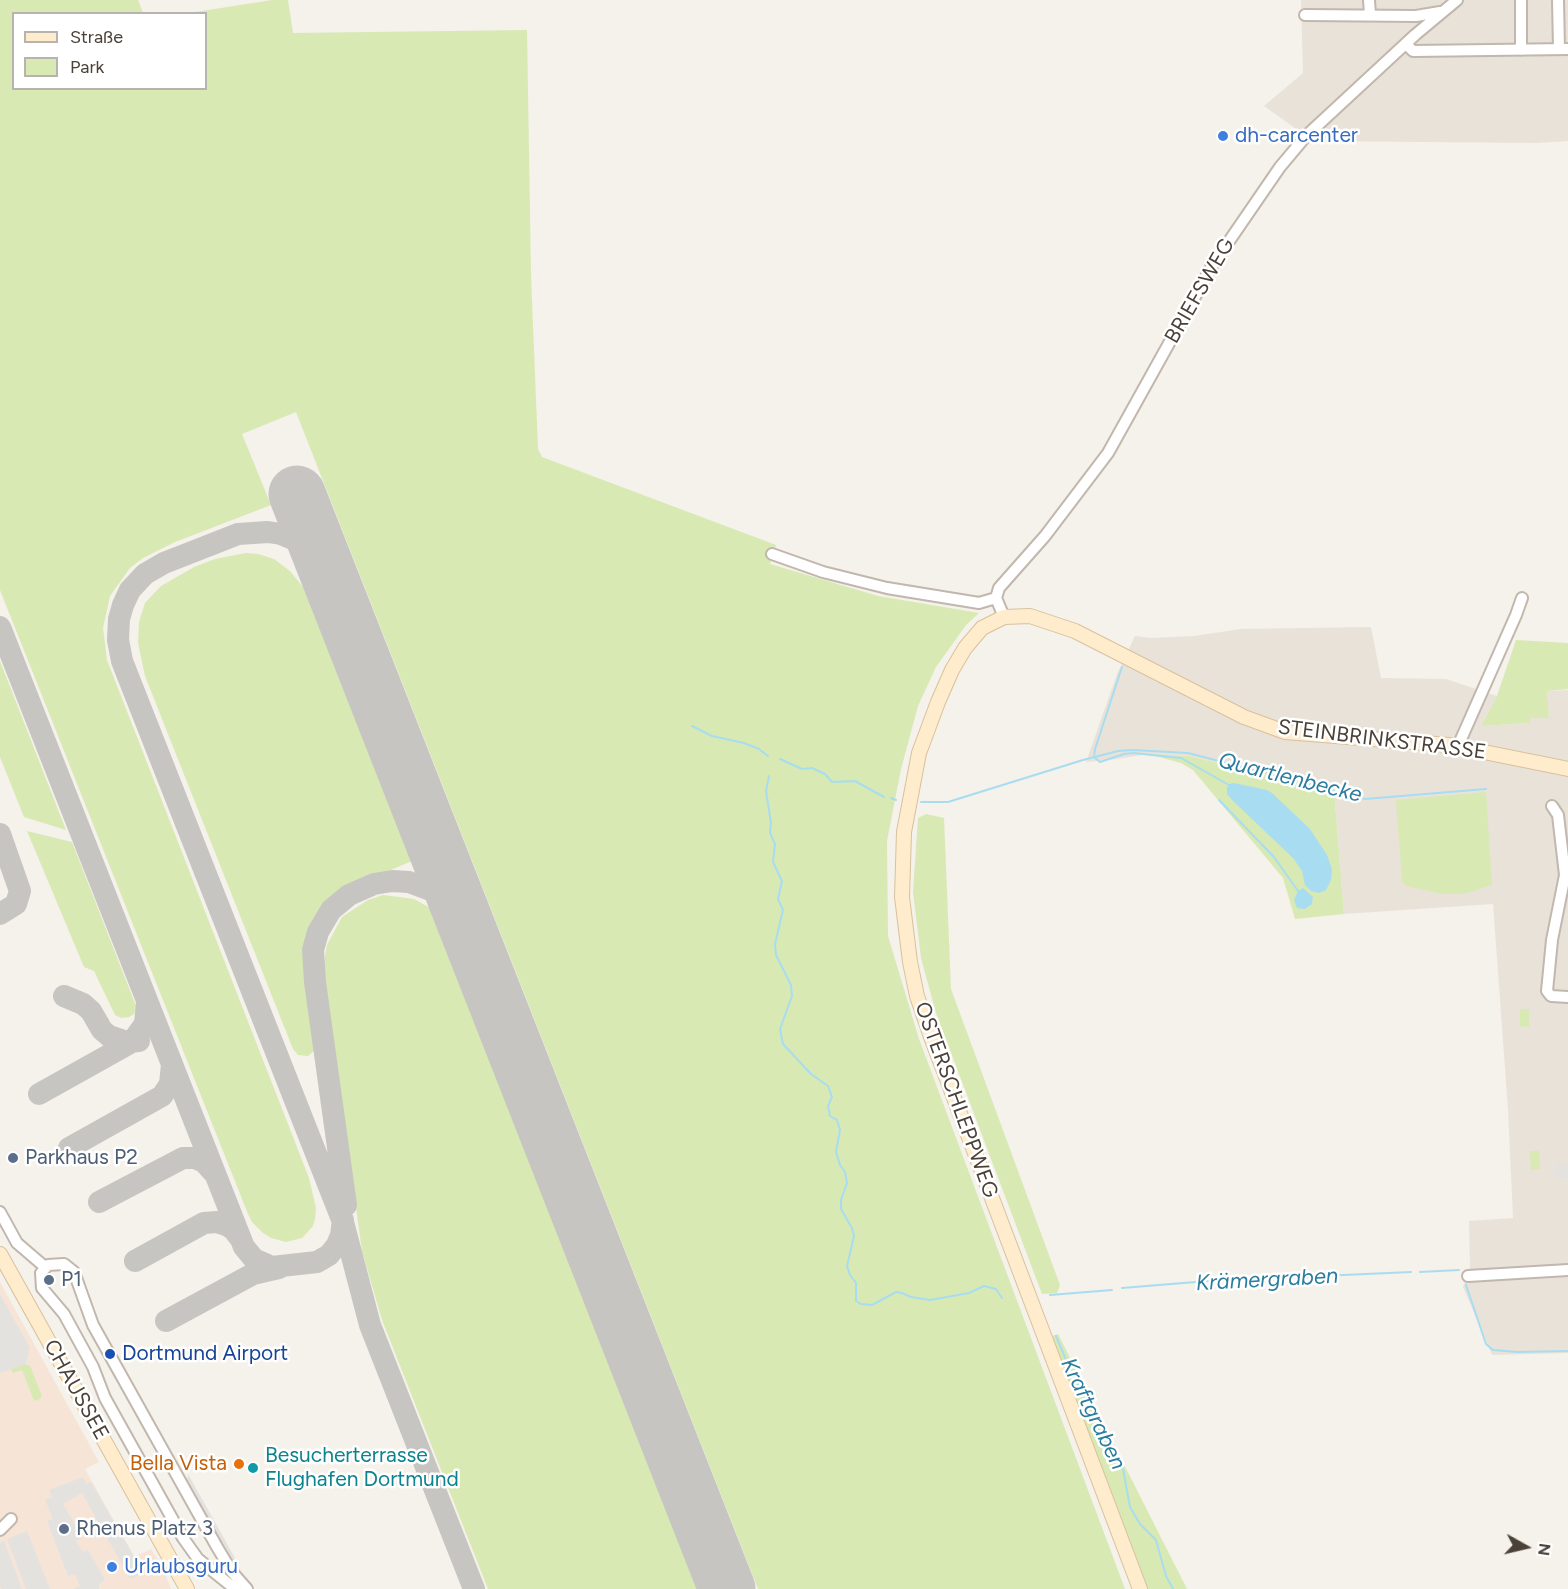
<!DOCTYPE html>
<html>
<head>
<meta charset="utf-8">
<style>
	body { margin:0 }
	#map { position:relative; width:1568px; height:1589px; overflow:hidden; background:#f5f1eb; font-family:Figtree,sans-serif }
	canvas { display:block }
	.legend { position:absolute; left:12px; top:12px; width:195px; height:78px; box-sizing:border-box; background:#fff; border:2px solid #b7b3af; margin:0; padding:8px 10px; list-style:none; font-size:18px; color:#4a4138 }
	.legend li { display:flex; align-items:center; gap:12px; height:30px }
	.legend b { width:30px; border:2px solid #b7b3af }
	.north { position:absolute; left:1496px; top:1517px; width:60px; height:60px; -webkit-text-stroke:4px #fff; paint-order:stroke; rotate:98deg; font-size:16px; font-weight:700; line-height:24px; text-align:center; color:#4a4138 }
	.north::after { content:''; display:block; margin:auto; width:21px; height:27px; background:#4a4138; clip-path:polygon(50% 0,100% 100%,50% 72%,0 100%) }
</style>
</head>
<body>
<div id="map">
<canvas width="1568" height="1589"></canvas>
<ul class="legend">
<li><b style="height:8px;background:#ffeccc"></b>Straße</li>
<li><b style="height:16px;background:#d8e9b4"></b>Park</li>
</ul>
<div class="north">N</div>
</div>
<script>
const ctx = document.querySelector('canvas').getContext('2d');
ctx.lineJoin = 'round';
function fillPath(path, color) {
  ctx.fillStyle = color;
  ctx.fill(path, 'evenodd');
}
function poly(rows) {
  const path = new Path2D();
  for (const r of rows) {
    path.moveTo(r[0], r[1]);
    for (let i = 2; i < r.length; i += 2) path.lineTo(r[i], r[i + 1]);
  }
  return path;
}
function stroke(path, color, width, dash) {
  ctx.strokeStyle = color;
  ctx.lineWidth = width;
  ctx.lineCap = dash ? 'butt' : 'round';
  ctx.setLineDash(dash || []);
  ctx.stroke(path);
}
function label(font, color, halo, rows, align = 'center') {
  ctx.font = font + ' Figtree,sans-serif';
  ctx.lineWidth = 5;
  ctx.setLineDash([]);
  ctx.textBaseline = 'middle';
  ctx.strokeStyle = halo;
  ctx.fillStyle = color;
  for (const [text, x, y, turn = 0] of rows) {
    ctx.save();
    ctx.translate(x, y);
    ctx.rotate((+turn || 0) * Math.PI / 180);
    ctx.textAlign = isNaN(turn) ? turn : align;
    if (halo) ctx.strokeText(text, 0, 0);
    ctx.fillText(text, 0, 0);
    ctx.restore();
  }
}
fillPath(poly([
	[1301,0,1568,0,1568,141,1535,143,1313,141,1264,106,1303,73],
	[1371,627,1381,678,1446,679,1497,696,1481,726,1529,723,1530,718,1549,718,1547,691,1568,690,1568,1353,1492,1355,1463,1287,1470,1268,1469,1221,1513,1218,1508,1109,1493,904,1344,914,1334,791,1189,756,1148,754,1117,759,1086,762,1117,674,1135,636,1150,638,1194,636,1241,629]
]), '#e9e2d9');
fillPath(poly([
	[0,1282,99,1462,85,1469,134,1557,151,1549,163,1567,171,1589,0,1589]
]), '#f6e5d7');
fillPath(poly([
	[0,0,138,0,143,13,14,14,14,88,206,88,206,14,189,13,272,0,288,0,293,33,527,30,531,275,538,449,542,457,776,545,770,564,878,596,979,613,966,625,936,667,918,706,901,769,887,841,888,936,919,1039,1125,1589,758,1589,296,412,242,434,271,505,175,542,143,558,130,568,110,596,103,628,107,660,309,1178,316,1208,315,1219,313,1226,302,1238,286,1242,271,1238,263,1233,252,1222,248,1214,0,590],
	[246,553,258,554,274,559,290,571,303,587,412,861,348,888,324,908,316,920,306,950,315,1042,314,1051,308,1056,298,1055,293,1049,145,676,138,643,139,622,145,603,161,586,194,567,215,559],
	[1516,640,1568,643,1568,689,1547,691,1549,718,1530,718,1530,723,1481,726,1497,696],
	[0,661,66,830,24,817,0,757],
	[1148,754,1189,756,1334,791,1344,914,1295,919,1283,878,1193,770,1181,763],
	[1486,792,1492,885,1464,894,1443,894,1406,886,1402,882,1396,800],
	[926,814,944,818,951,989,1060,1285,1057,1293,1042,1294,936,1013,921,958,913,892,918,818],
	[27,831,72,842,136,1006,134,1014,129,1017,121,1018,115,1015,94,971,84,967],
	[383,895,414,899,432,909,698,1589,488,1589,382,1320,362,1251,323,968,327,945,342,917,368,900],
	[1520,1009,1529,1009,1529,1027,1520,1026],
	[1530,1151,1539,1151,1540,1169,1531,1170],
	[1058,1334,1187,1589,1144,1589,1049,1337],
	[24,1364,29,1365,31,1368,42,1396,40,1399,34,1401,22,1370,13,1373,11,1369]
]), '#d8e9b4');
fillPath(poly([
	[1557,1162,1568,1165,1568,1180,1554,1176],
	[0,1294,30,1348,26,1364,0,1373],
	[188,1474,235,1558,233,1565,187,1481],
	[83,1477,86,1484,91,1482,144,1573,130,1579,82,1493,63,1504,82,1537,76,1541,83,1552,88,1550,105,1580,100,1583,99,1589,73,1589,80,1586,75,1574,68,1576,47,1521,53,1519,45,1500,52,1497,49,1490],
	[27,1531,50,1589,26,1589,7,1539],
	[4,1541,22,1589,1,1589,0,1587,0,1543]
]), '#e4e2df');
fillPath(poly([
	[1234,783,1267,790,1272,793,1310,829,1327,855,1332,869,1331,880,1326,890,1319,893,1311,891,1305,885,1302,871,1293,858,1232,800,1227,794,1227,788,1229,784],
	[1303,888,1313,897,1312,904,1305,909,1297,908,1294,900,1298,891]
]), '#a8ddf1');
stroke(poly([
	[1122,667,1095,749,1094,757,1100,762,1124,754,1133,753,1181,758,1229,785],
	[692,726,712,736,744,743,759,749,768,756],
	[780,759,802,769,812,768,825,774,832,782,855,781,884,797],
	[769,776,766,791,771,823,770,833,775,844,773,862,782,881,778,899,783,910,775,944,776,955,791,985,792,996,780,1029,783,1044,811,1074,828,1086,832,1097,828,1106,830,1116,837,1120,840,1130,836,1152,840,1165,845,1172,847,1183,841,1200,841,1209,852,1228,854,1236,847,1266,850,1275,856,1283,856,1301,861,1304,872,1305,896,1292,902,1293,911,1297,930,1300,969,1293,984,1286,996,1289,1002,1298],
	[891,798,896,800],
	[1219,800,1274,857,1298,891],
	[921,802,948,802,1083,760,1118,751,1133,750,1188,753,1365,799,1486,789],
	[1420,1272,1459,1270],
	[1466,1285,1486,1344,1493,1350,1517,1352,1568,1351],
	[1122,1288,1208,1281,1411,1272],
	[1050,1295,1112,1290],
	[1056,1336,1072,1374,1092,1410,1102,1440,1123,1469,1130,1507,1140,1524,1156,1540,1166,1576,1173,1589]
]), '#a8ddf1', 2);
stroke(poly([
	[331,581,319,561,298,541,281,534,268,532,238,534,164,563,145,574,130,590,123,605,119,619,118,640,122,661,343,1222,370,1325,474,1589],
	[0,627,244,1247,254,1259,272,1267,317,1262,329,1255,337,1245,341,1235,343,1220],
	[0,834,20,891,16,904,0,914],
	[64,996,83,1004,91,1011,102,1030,109,1036,127,1042,139,1041],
	[39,1094,132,1042,145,1024,147,1002],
	[69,1148,162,1096,170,1084,172,1065],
	[99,1202,183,1158,195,1158,204,1162,215,1174],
	[346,1205,315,982,313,950,318,932,331,910,349,895,374,884,392,881,409,882,433,891,446,899,466,923],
	[135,1261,204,1223,217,1222,226,1225,233,1229,240,1238],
	[166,1321,253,1274,279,1268]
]), '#c7c5c2', 22);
stroke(poly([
	[297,494,727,1589]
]), '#c7c5c2', 57);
const street = poly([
	[1369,0,1370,15],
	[1521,0,1521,50],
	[1558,0,1559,49],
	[1305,15,1416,16,1440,12],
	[1406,44,1413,51,1568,49],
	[772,554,823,572,887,588,979,603,996,598],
	[1004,617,996,598,999,588,1045,536,1108,453,1212,266,1280,167,1306,136,1415,35,1457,0],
	[1458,746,1516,615,1522,598],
	[1552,806,1558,815,1565,875,1552,940,1547,991,1551,996,1568,997],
	[0,1212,17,1243,45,1267],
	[1468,1276,1568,1270],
	[0,1530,11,1519],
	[235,1589,198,1559,183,1538,105,1398,93,1367,64,1314,42,1288,41,1273,48,1265,64,1264,74,1272,93,1325,217,1547,232,1572,247,1589]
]);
const secondary = poly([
	[0,1254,187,1589],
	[1140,1589,931,1037,917,996,910,962,902,897,904,832,919,753,938,702,952,670,965,648,982,628,1004,617,1030,616,1075,631,1244,717,1285,732,1449,745,1568,769]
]);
stroke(street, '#c1b7ad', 14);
stroke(secondary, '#d8c19d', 16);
stroke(street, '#fff', 10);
stroke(secondary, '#ffeccc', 14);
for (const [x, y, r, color] of [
	[1223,136,6,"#3f7fe0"],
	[13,1158,6,"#5c6f8a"],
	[49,1280,6,"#5c6f8a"],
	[110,1354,6,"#1a4fb4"],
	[239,1464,6,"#e8710a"],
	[253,1468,6,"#0f9aa8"],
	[64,1529,6,"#5c6f8a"],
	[112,1567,6,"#3f7fe0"]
]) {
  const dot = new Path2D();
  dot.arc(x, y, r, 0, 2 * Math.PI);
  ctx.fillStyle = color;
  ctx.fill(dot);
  stroke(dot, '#fff', 2);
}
label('21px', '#366cbe', '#fff', [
	["dh-carcenter",1235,136],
	["Urlaubsguru",124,1567]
], 'left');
label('21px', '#4a4138', '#fff', [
	["BRIEFSWEG",1200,291,-60],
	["STEINBRINKSTRASSE",1382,740,7],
	["OSTERSCHLEPPWEG",956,1100,70],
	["CHAUSSEE",76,1390,61]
]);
label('21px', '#4e5e75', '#fff', [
	["Parkhaus P2",25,1158],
	["P1",61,1280],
	["Rhenus Platz 3",76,1529]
], 'left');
label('21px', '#164399', '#fff', [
	["Dortmund Airport",122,1354]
], 'left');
label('21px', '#0d838f', '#fff', [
	["Besucherterrasse",265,1456],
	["Flughafen Dortmund",265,1480]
], 'left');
label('21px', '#c56008', '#fff', [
	["Bella Vista",227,1464]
], 'right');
label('italic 22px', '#2b7d9f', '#fff', [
	["Quartlenbecke",1290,778,14],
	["Krämergraben",1267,1280,-3],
	["Kraftgraben",1093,1414,64]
]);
</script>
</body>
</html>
